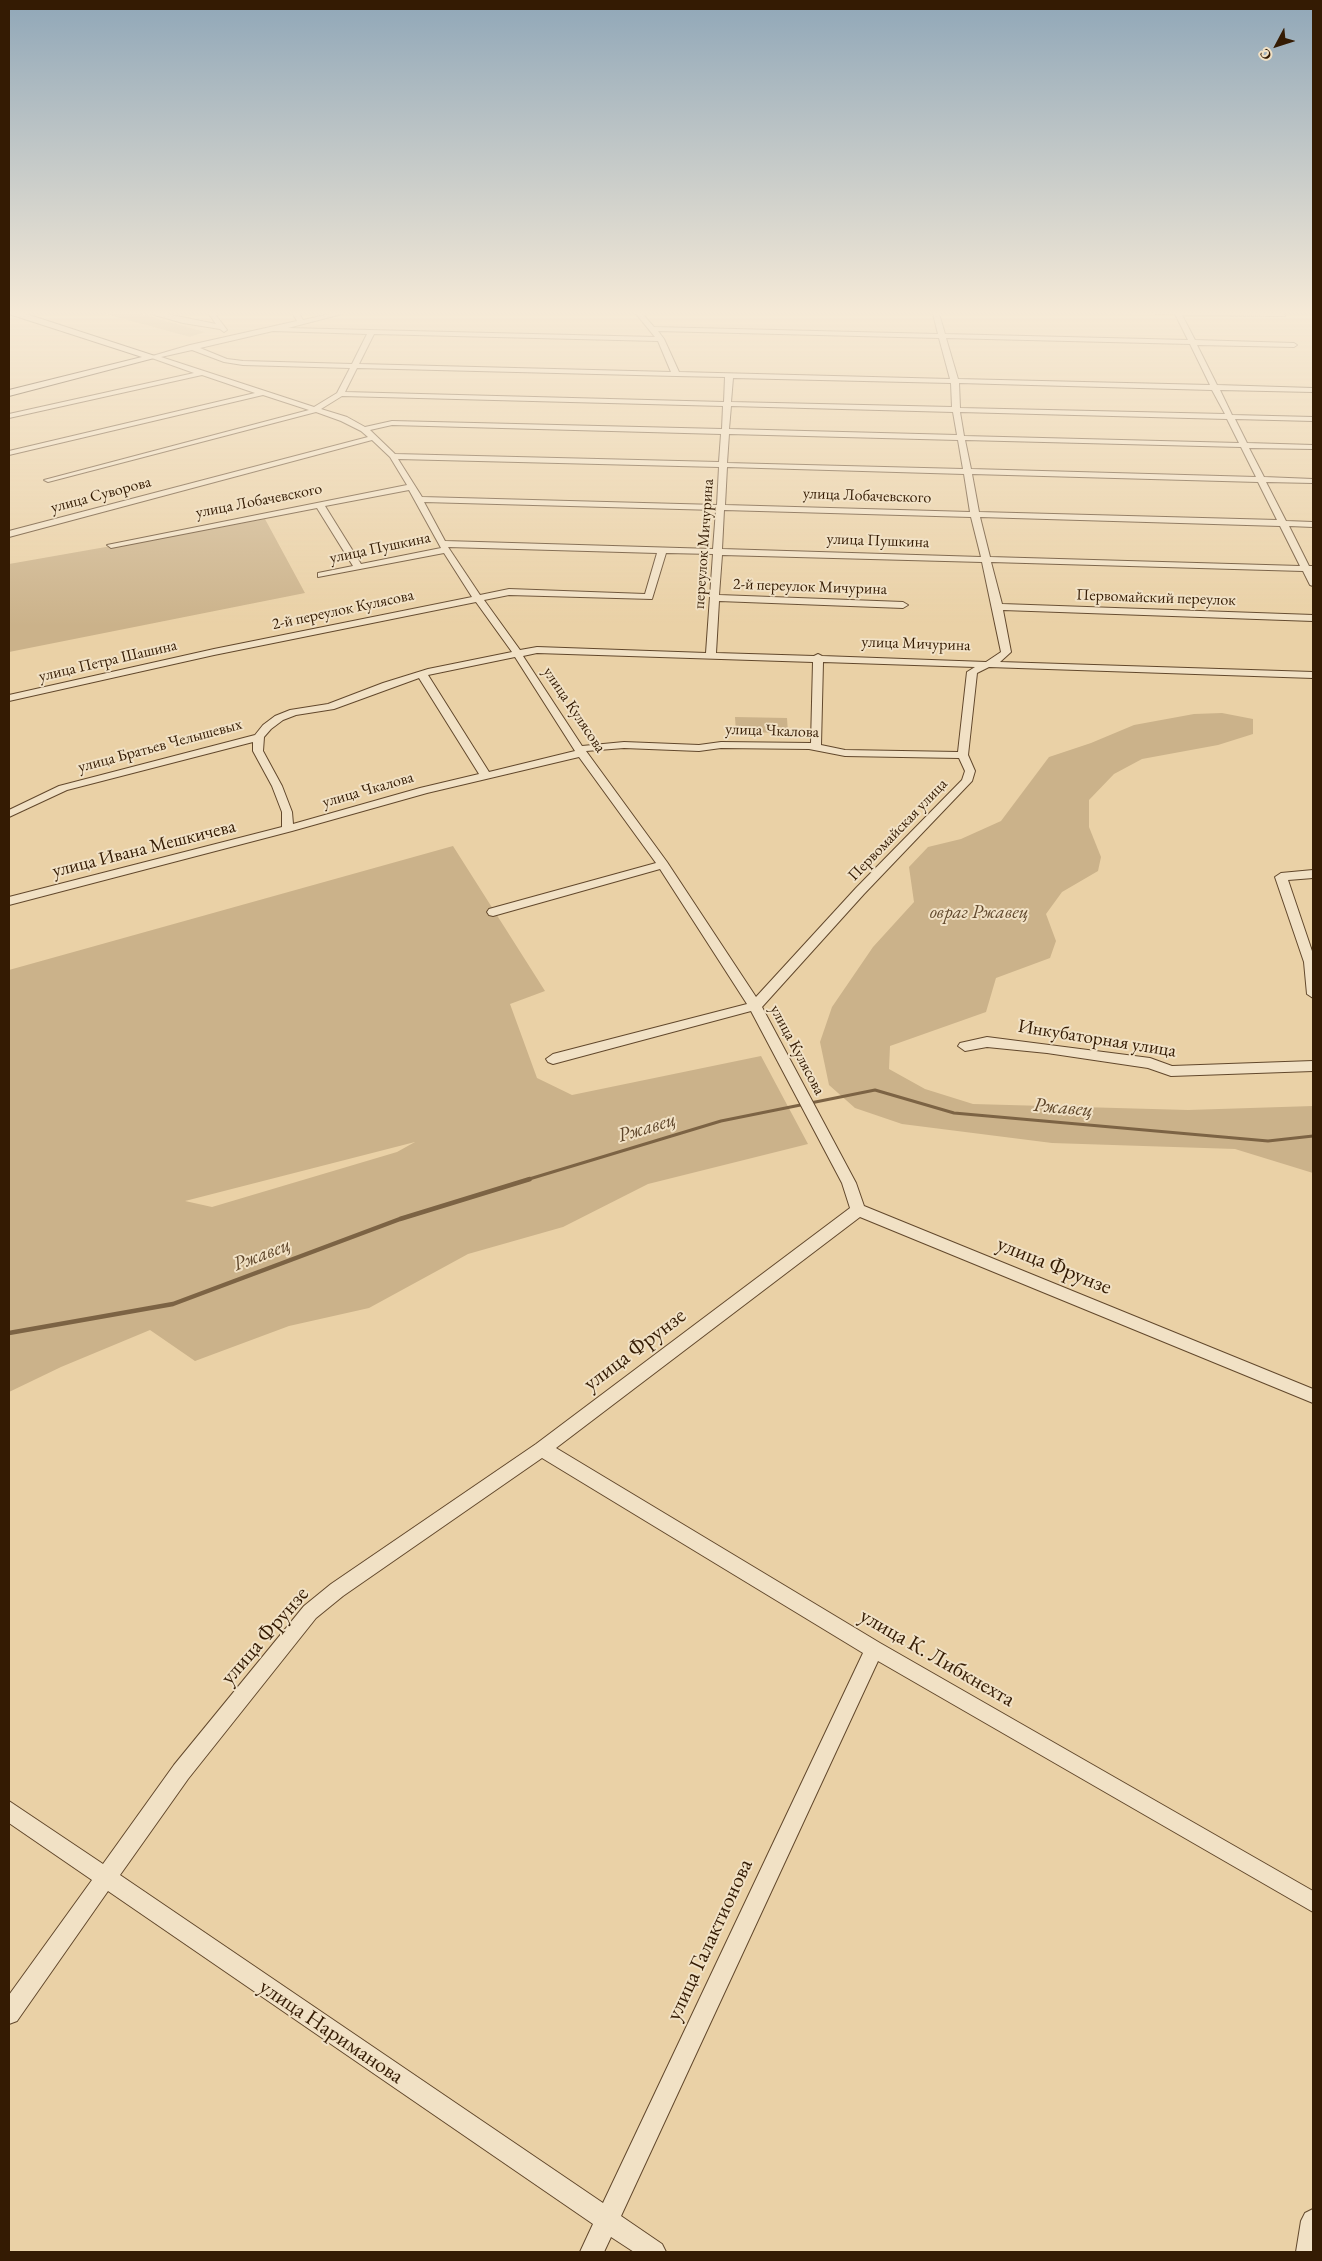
<!DOCTYPE html>
<html>
<head>
<meta charset="utf-8">
<style>
	body { margin:0 }
	#map { position:relative; width:1322px; height:2261px; overflow:hidden; background:#ead1a6; font-family:"EB Garamond",serif }
	canvas { display:block }
	.frame { position:absolute; inset:0; border:10px solid #341b03; pointer-events:none }
	.north { position:absolute; left:1252px; top:20px; width:50px; height:50px; -webkit-text-stroke:4px #f1e1c5; paint-order:stroke; rotate:230deg; font-size:14px; font-weight:700; line-height:20px; text-align:center; color:#341b03 }
	.north::after { content:''; display:block; margin:auto; width:18px; height:22px; background:#341b03; clip-path:polygon(50% 0,100% 100%,50% 72%,0 100%) }
</style>
</head>
<body>
<div id="map">
<canvas width="1322" height="2261"></canvas>
<div class="frame"></div>
<div class="north">С</div>
</div>
<script>
const ctx = document.querySelector('canvas').getContext('2d');
ctx.lineJoin = 'round';
function fillPath(path, color) {
  ctx.fillStyle = color;
  ctx.fill(path, 'evenodd');
}
function poly(rows) {
  const path = new Path2D();
  for (const r of rows) {
    path.moveTo(r[0], r[1]);
    for (let i = 2; i < r.length; i += 2) path.lineTo(r[i], r[i + 1]);
  }
  return path;
}
function stroke(path, color, width, dash) {
  ctx.strokeStyle = color;
  ctx.lineWidth = width;
  ctx.lineCap = dash ? 'butt' : 'round';
  ctx.setLineDash(dash || []);
  ctx.stroke(path);
}
function label(font, color, halo, rows, align = 'center') {
  ctx.font = font + ' "EB Garamond",serif';
  ctx.lineWidth = 4;
  ctx.setLineDash([]);
  ctx.textBaseline = 'middle';
  ctx.strokeStyle = halo;
  ctx.fillStyle = color;
  for (const [text, x, y, turn = 0] of rows) {
    ctx.save();
    ctx.translate(x, y);
    ctx.rotate((+turn || 0) * Math.PI / 180);
    ctx.textAlign = isNaN(turn) ? turn : align;
    if (halo) ctx.strokeText(text, 0, 0);
    ctx.fillText(text, 0, 0);
    ctx.restore();
  }
}
fillPath(poly([
	[106,311,138,313,205,332,190,337,106,314],
	[265,519,305,593,9,652,9,564],
	[1222,713,1253,719,1253,734,1218,745,1142,759,1114,774,1089,800,1089,827,1101,857,1098,871,1062,892,1046,914,1056,941,1050,958,996,978,986,1012,890,1046,889,1069,925,1089,973,1104,1188,1110,1313,1106,1313,1173,1235,1149,1052,1143,902,1124,855,1108,829,1085,820,1042,832,1007,873,947,914,902,909,867,928,847,961,839,1001,821,1049,757,1091,743,1134,725,1194,714],
	[735,717,787,718,788,733,736,732],
	[453,846,545,991,510,1004,537,1078,572,1095,761,1056,808,1144,648,1184,563,1227,468,1254,369,1308,289,1326,195,1361,150,1330,61,1367,9,1392,9,970],
	[415,1142,397,1152,212,1207,185,1201]
]), '#cbb28a');
stroke(poly([
	[526,1180,721,1121,875,1090,954,1113,1268,1141,1313,1136]
]), '#7c6344', 3);
stroke(poly([
	[9,1333,173,1304,400,1219,530,1179]
]), '#7c6344', 4.5);
const street = poly([
	[137,310,147,310,216,324,206,310,212,310,227,330,224,332,220,329,183,323,137,310],
	[291,310,297,310,303,320,347,310,357,310,288,328,655,337,633,310,639,310,654,327,938,334,932,310,938,310,945,334,1188,340,1175,314,1078,312,1075,310,1283,313,1285,316,1182,315,1195,340,1294,343,1297,345,1294,347,1197,345,1217,385,1313,388,1313,392,1220,390,1232,415,1313,417,1313,421,1235,419,1247,443,1313,445,1313,449,1249,448,1264,477,1313,479,1313,483,1266,482,1286,521,1313,522,1313,527,1289,526,1309,566,1313,566,1313,586,1310,585,1303,571,991,562,1002,604,1313,615,1313,621,1003,610,1011,652,1000,662,1313,672,1313,678,989,667,977,673,968,755,975,771,972,781,864,894,762,1007,856,1183,864,1206,1313,1389,1313,1403,860,1217,556,1448,880,1643,1313,1891,1313,1912,878,1661,621,2216,662,2244,666,2252,634,2252,611,2237,604,2252,580,2252,593,2224,108,1891,17,2021,9,2024,9,1995,92,1880,9,1823,9,1801,103,1864,174,1765,304,1606,331,1584,536,1444,850,1208,842,1183,751,1011,553,1064,548,1062,546,1059,553,1054,747,1004,660,869,493,916,489,915,487,912,489,909,656,863,579,757,427,793,292,831,9,905,9,897,282,827,282,812,272,786,253,751,253,742,67,790,9,817,9,810,59,786,255,735,263,725,275,716,290,710,328,704,383,683,428,669,512,652,476,602,214,655,9,701,9,695,214,649,472,597,444,553,318,577,318,573,353,566,317,508,111,548,107,545,407,485,390,457,372,440,9,537,9,531,368,437,361,431,341,421,316,412,48,482,44,480,309,410,263,395,9,455,9,451,255,393,202,375,9,418,9,414,194,373,149,357,190,345,297,321,291,310],
	[273,331,367,334,352,364,243,361,227,359,200,348,273,331],
	[658,331,939,338,950,379,679,372,664,339,658,331],
	[374,334,658,341,671,372,359,364,374,334],
	[946,338,1190,344,1210,385,958,379,946,338],
	[192,350,224,362,243,365,350,368,337,393,314,407,161,357,192,350],
	[357,368,676,376,725,377,724,402,345,392,357,368],
	[733,378,951,383,952,407,731,402,733,378],
	[959,383,1212,390,1225,414,960,408,959,383],
	[342,396,723,406,722,429,392,421,365,427,347,417,321,409,342,396],
	[731,406,953,412,957,435,729,429,731,406],
	[960,412,1227,419,1239,443,964,436,960,412],
	[392,425,721,434,719,462,395,454,370,430,392,425],
	[729,434,958,440,963,469,727,463,729,434],
	[965,440,1241,447,1256,477,971,469,965,440],
	[398,459,719,467,717,505,422,497,398,459],
	[727,467,964,474,970,512,725,505,727,467],
	[972,474,1258,482,1277,520,979,512,972,474],
	[409,490,441,548,361,564,325,506,409,490],
	[424,502,716,510,713,549,445,541,424,502],
	[724,510,971,517,981,557,722,549,724,510],
	[980,517,1280,526,1300,566,990,557,980,517],
	[448,547,657,553,645,594,509,589,480,595,448,547],
	[666,553,713,554,706,653,537,647,520,650,484,600,509,595,652,599,666,553],
	[722,555,982,562,1001,652,986,662,822,656,818,654,814,656,716,653,719,601,903,608,908,605,903,602,719,595,722,555],
	[537,653,813,662,811,743,721,742,699,745,624,742,582,746,523,656,537,653],
	[515,657,575,751,489,772,428,675,515,657],
	[823,662,975,667,967,672,958,752,845,750,821,745,823,662],
	[419,678,479,774,420,788,293,824,292,812,282,786,263,751,264,737,271,729,283,720,296,715,334,709,419,678],
	[624,748,699,751,721,748,809,749,845,756,959,758,965,771,962,780,856,888,756,997,667,862,586,751,624,748],
	[542,1458,863,1653,603,2203,120,1875,188,1779,316,1618,343,1596,542,1458],
	[1313,870,1313,878,1288,880,1313,954,1313,998,1307,994,1304,962,1275,877,1281,873,1313,870],
	[987,1037,1150,1058,1172,1066,1313,1061,1313,1071,1171,1076,1148,1068,1047,1053,987,1047,965,1051,958,1046,960,1043,987,1037],
	[1313,2209,1313,2252,1296,2252,1301,2221,1305,2213,1313,2209]
]);
const secondary = poly([
	[9,310,14,310,158,357,9,396,9,390,142,357,9,314,9,310]
]);
stroke(street, '#62482c', 2);
stroke(secondary, '#341b03', 2);
fillPath(street, '#f1e1c5');
fillPath(secondary, '#f1e1c5');
const sky = ctx.createLinearGradient(0, 0, 0, 626);
sky.addColorStop(0, '#90a7b8');
sky.addColorStop(0.5, '#f6ead7');
sky.addColorStop(1, '#f6ead700');
ctx.fillStyle = sky;
ctx.fillRect(0, 0, 1322, 626);
label('16px', '#341b03', '#f1e1c5', [
	["улица Суворова",101,495,-15],
	["улица Лобачевского",867,496,2],
	["улица Лобачевского",259,501,-11],
	["улица Пушкина",878,541,2],
	["переулок Мичурина",704,544,-86],
	["улица Пушкина",380,548,-12],
	["2-й переулок Мичурина",810,587,2],
	["Первомайский переулок",1156,598,2],
	["2-й переулок Кулясова",343,610,-12],
	["улица Мичурина",916,644,2],
	["улица Петра Шашина",108,661,-13],
	["улица Кулясова",574,710,56],
	["улица Чкалова",772,731,2],
	["улица Братьев Челышевых",160,746,-15],
	["улица Чкалова",368,790,-16],
	["Первомайская улица",898,830,-46],
	["улица Кулясова",797,1050,62]
]);
label('19px', '#341b03', '#f1e1c5', [
	["улица Ивана Мешкичева",144,849,-14],
	["Инкубаторная улица",1097,1039,9]
]);
label('italic 19px', '#61482c', '#f1e1c5', [
	["овраг Ржавец",979,913]
]);
label('italic 20px', '#5e4529', '#f1e1c5', [
	["Ржавец",1063,1108,5],
	["Ржавец",647,1128,-17],
	["Ржавец",262,1255,-21]
]);
label('22px', '#341b03', '#f1e1c5', [
	["улица Фрунзе",1054,1266,22],
	["улица Фрунзе",635,1350,-37],
	["улица Фрунзе",265,1636,-49],
	["улица К. Либкнехта",937,1658,30],
	["улица Галактионова",710,1940,-65],
	["улица Нариманова",331,2032,34]
]);
</script>
</body>
</html>
